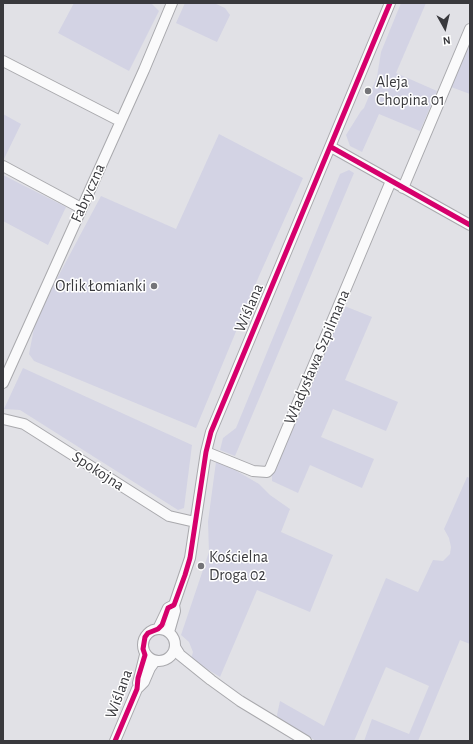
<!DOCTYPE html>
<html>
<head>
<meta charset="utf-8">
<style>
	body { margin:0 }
	#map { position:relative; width:473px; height:744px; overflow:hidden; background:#e1e1e6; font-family:"Alegreya Sans",sans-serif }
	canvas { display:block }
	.frame { position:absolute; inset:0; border:4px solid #39393d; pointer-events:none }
	.north { position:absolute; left:425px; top:8px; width:40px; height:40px; -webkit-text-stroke:3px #fff; paint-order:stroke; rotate:172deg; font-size:11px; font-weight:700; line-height:16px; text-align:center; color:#39393d }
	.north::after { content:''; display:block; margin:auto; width:14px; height:18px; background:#39393d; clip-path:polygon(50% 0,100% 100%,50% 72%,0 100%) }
</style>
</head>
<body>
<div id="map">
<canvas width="473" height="744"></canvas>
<div class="frame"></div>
<div class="north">N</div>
</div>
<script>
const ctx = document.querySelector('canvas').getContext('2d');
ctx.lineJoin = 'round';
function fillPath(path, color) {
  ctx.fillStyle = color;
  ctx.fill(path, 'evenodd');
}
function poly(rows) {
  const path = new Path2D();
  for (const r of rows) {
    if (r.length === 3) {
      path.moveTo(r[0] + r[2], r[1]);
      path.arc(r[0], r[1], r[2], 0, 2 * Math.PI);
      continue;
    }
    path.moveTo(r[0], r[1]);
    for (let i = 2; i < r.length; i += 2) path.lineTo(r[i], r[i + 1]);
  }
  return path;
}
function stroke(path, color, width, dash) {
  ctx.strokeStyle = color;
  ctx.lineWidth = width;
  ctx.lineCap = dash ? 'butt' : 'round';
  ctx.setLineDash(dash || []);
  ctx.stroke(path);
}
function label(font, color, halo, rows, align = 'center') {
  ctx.font = font + ' "Alegreya Sans",sans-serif';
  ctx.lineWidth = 3;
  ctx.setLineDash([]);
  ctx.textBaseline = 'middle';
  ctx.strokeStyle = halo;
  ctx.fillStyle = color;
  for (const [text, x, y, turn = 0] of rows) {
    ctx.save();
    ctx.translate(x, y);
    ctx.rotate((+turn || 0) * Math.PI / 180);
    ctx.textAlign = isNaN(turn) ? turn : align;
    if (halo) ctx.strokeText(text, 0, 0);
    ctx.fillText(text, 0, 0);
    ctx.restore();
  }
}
fillPath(poly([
	[74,3,151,3,159,11,129,71,58,33],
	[185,3,214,3,225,8,230,15,217,42,176,23],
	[401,3,426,3,396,73,437,91,420,131,379,114,362,152,350,146,346,135,361,111,364,108,377,77,381,52],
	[470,42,470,94,451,87],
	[3,114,21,124,3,161],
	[219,134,303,178,259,276,196,428,34,361,29,354,36,318,101,196,176,229],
	[349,170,354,173,235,456,220,450,223,438,236,428,340,174],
	[3,175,66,207,48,245,3,221],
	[342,305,372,317,345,380,398,402,386,431,333,409,321,437,374,459,362,488,310,465,298,493,272,481,272,472],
	[23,368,192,445,184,508,178,510,20,410,4,409],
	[216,462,235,470,259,484,270,495,290,509,281,532,333,555,310,612,257,590,220,677,191,659,193,652,189,642,181,635,209,552,208,522],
	[467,477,470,478,470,644,460,640,418,741,364,741,372,719,409,734,429,686,386,667,354,741,316,741,278,718,277,715,280,701,324,726,386,578,418,592,433,560,443,561,450,554,451,547,449,538,444,529]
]), '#d3d3e4');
const minor = poly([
	[3,61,120,121],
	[331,147,470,225],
	[3,166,81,208],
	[403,188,470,29],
	[3,383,144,70,172,3],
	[3,419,24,424,169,516,195,522],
	[206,452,253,471,267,472,270,469,391,181],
	[159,645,16],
	[158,629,168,608,174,605],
	[169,632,175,611,174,605,190,558,206,452,211,432,390,3],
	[175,647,180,655,211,680,240,701,306,741],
	[138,683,145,655],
	[115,741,137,689,144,682,150,668,155,661]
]);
stroke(minor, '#a9a9ad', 12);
stroke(minor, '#fafafb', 10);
stroke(poly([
	[331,147,470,225],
	[115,741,137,689,138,678,145,655,143,649,145,637,148,633,158,629,162,625,168,608,174,605,185,575,190,558,206,452,211,432,390,3]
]), '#d6006c', 5);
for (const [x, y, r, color] of [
	[368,91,4,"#747478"],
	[154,286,4,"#747478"],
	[201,566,4,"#747478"]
]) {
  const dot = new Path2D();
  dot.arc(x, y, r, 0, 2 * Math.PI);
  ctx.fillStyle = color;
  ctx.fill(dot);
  stroke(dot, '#fff', 1.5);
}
label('16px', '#39393d', '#fff', [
	["Aleja",376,82],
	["Chopina 01",376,100],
	["Orlik Łomianki",146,286,"right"],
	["Kościelna",209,557],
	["Droga 02",209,575]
], 'left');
label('16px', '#39393d', '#fff', [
	["Fabryczna",88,193,-66],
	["Wiślana",249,308,-67],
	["Władysława Szpilmana",317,357,-67],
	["Spokojna",98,471,33],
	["Wiślana",119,694,-70]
]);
</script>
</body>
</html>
